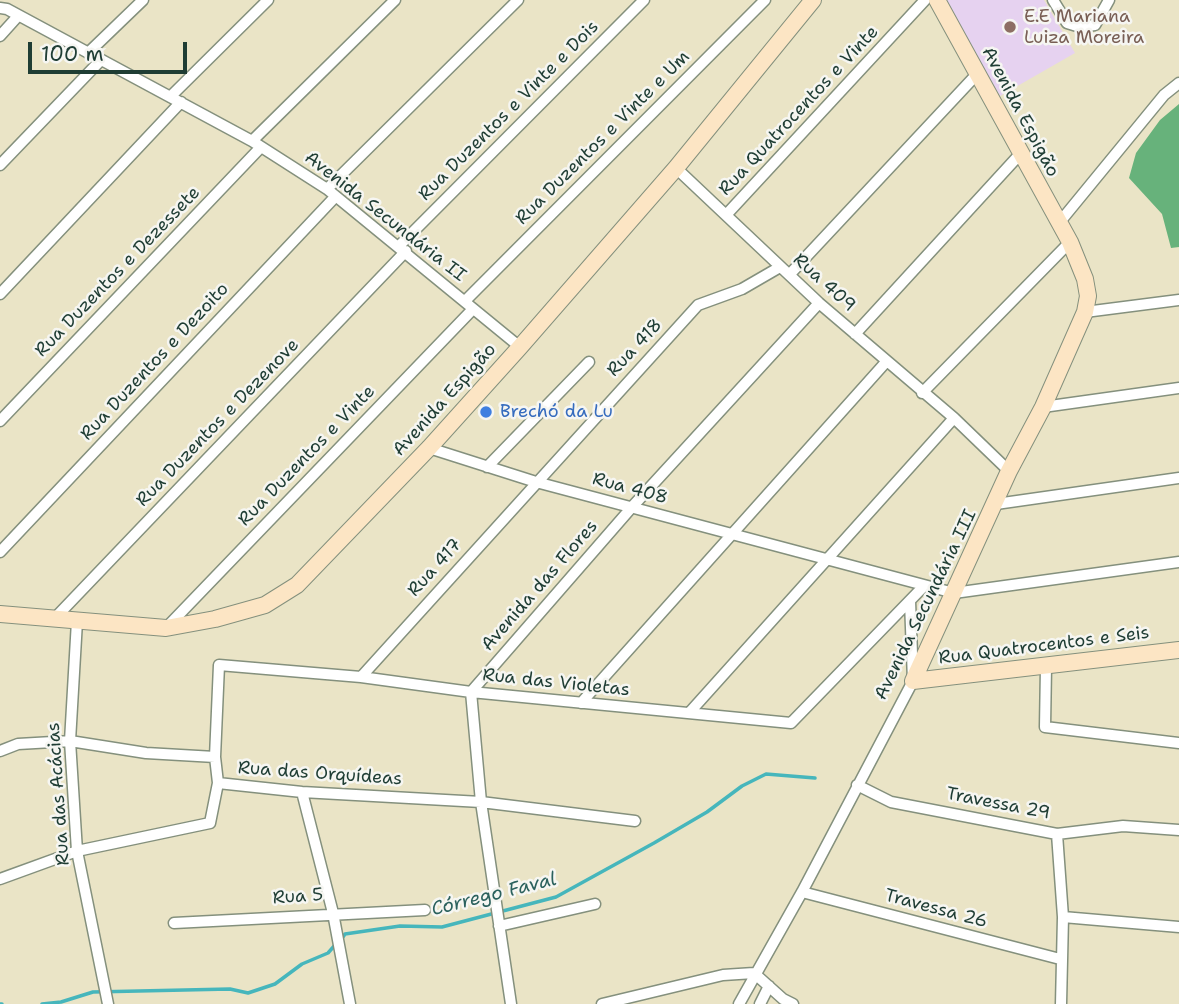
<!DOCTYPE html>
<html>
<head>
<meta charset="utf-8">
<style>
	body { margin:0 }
	#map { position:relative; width:1179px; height:1004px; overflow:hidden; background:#eae4c6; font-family:"Shantell Sans",sans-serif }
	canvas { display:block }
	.scale { position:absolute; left:28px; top:42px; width:159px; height:32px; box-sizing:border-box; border:4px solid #1f3d34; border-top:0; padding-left:9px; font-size:21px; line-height:24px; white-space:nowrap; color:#1f3d34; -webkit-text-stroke:5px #f6f6f2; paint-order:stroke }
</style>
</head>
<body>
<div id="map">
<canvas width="1179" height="1004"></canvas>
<div class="scale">100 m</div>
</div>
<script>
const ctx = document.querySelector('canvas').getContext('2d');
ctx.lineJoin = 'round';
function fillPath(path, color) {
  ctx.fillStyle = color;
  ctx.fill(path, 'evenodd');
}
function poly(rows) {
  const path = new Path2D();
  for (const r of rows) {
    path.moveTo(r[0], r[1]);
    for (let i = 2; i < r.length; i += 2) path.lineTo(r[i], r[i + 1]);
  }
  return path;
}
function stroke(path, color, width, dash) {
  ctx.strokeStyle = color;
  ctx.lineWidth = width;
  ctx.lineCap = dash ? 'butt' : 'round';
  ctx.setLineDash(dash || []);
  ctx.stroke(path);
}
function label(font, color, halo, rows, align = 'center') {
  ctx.font = font + ' "Shantell Sans",sans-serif';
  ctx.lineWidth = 5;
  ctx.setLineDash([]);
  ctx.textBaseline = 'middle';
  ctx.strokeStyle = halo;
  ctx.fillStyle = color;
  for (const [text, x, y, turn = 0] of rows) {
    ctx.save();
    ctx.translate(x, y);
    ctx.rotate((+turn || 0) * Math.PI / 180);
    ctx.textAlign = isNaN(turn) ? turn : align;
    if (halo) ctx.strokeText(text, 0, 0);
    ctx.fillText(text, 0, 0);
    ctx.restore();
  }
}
fillPath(poly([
	[945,0,1044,0,1075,53,1000,96]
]), '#e6d2f0');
fillPath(poly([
	[1179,104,1179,247,1171,248,1162,214,1129,178,1136,153,1160,120]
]), '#67b27b');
stroke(poly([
	[341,940,345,934,400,926,442,927,556,897,654,843,707,812,742,786,766,774,815,778],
	[0,1004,2,1004],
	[42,1004,61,1002,93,992,230,989,248,993,275,984,302,964,328,953,335,945]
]), '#46b6bc', 3.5);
const street = poly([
	[1053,0,1067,23,1080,27,1095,25,1109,0],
	[0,8,7,9,252,141,327,189,520,347],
	[0,36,18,16],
	[88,53,143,0],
	[170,97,268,0],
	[252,141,395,0],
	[0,165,100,61],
	[676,168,819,303,954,418,1009,471],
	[327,189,518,0],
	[726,215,925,0],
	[1059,223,1164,95,1179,83],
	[399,246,644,0],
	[790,274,978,73],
	[0,294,181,102],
	[465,301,765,0],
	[1085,312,1179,300],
	[855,334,1021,153],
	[922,393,1070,242],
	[1043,407,1179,388],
	[0,421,261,147],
	[429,448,536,482,954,593,1179,562],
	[487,467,589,362],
	[996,504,1179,478],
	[0,552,335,197],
	[55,618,406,251],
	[77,621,70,741,77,851,108,1004],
	[167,627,473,309],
	[1046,667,1045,727,1179,743],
	[361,677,698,305,742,289,780,267],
	[581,703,886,362],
	[689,713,954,418],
	[0,751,18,744,70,741,146,753,215,757],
	[218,783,302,792,481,802,635,821],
	[857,785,891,802,1057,834,1123,826,1179,830],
	[302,792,333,913,350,1004],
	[1057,834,1063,917,1061,1004],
	[0,879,77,851,210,823,218,783,215,757,219,665,361,677,471,692,791,723,924,586],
	[802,892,1060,959],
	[1063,917,1179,927],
	[174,923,425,910],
	[499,926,595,904],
	[754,973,783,999,793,1004],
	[511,1004,481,802,471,692,632,507,819,303],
	[602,1004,723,975,754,973],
	[739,1004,802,892,913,681,910,601],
	[760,1004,769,986]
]);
const secondary = poly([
	[0,614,166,628,215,619,265,605,297,585,429,448,520,347,676,168,813,0],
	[913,681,1009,471,1043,407,1085,312,1088,296,1085,279,1070,242,937,0],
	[913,681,1179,650]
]);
stroke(street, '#84907d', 13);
stroke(secondary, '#84907d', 18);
stroke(street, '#fff', 10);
stroke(secondary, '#fce5c4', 16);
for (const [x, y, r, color] of [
	[1010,27,7,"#8d6e63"],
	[486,412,7,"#3f7fe0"]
]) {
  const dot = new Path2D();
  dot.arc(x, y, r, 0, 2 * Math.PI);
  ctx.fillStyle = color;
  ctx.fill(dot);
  stroke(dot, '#f6f6f2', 2.5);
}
label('18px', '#785e54', '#f6f6f2', [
	["E.E Mariana",1024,17],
	["Luiza Moreira",1024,38]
], 'left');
label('18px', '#1f3d34', '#f6f6f2', [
	["Rua Duzentos e Vinte e Dois",509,111,-45],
	["Rua Quatrocentos e Vinte",799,111,-47],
	["Avenida Espigão",1020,112,62],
	["Rua Duzentos e Vinte e Um",603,138,-45],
	["Avenida Secundária II",385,217,38],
	["Rua Duzentos e Dezessete",118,272,-46],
	["Rua 409",824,283,42],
	["Rua 418",635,348,-47],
	["Rua Duzentos e Dezoito",155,362,-47],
	["Avenida Espigão",445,400,-48],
	["Rua Duzentos e Dezenove",218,423,-46],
	["Rua Duzentos e Vinte",307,456,-46],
	["Rua 408",630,489,15],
	["Rua 417",435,568,-48],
	["Avenida das Flores",540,586,-49],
	["Avenida Secundária III",926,605,-64],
	["Rua Quatrocentos e Seis",1044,646,-7],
	["Rua das Violetas",556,683,6],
	["Rua das Orquídeas",320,774,4],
	["Rua das Acácias",59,794,-94],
	["Travessa 29",998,804,11],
	["Rua 5",298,897,-4],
	["Travessa 26",936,909,15]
]);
label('18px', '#366cbe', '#f6f6f2', [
	["Brechó da Lu",500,412]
], 'left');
label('italic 19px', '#2b615d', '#f6f6f2', [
	["Córrego Faval",494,895,-14]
]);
</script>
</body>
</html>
